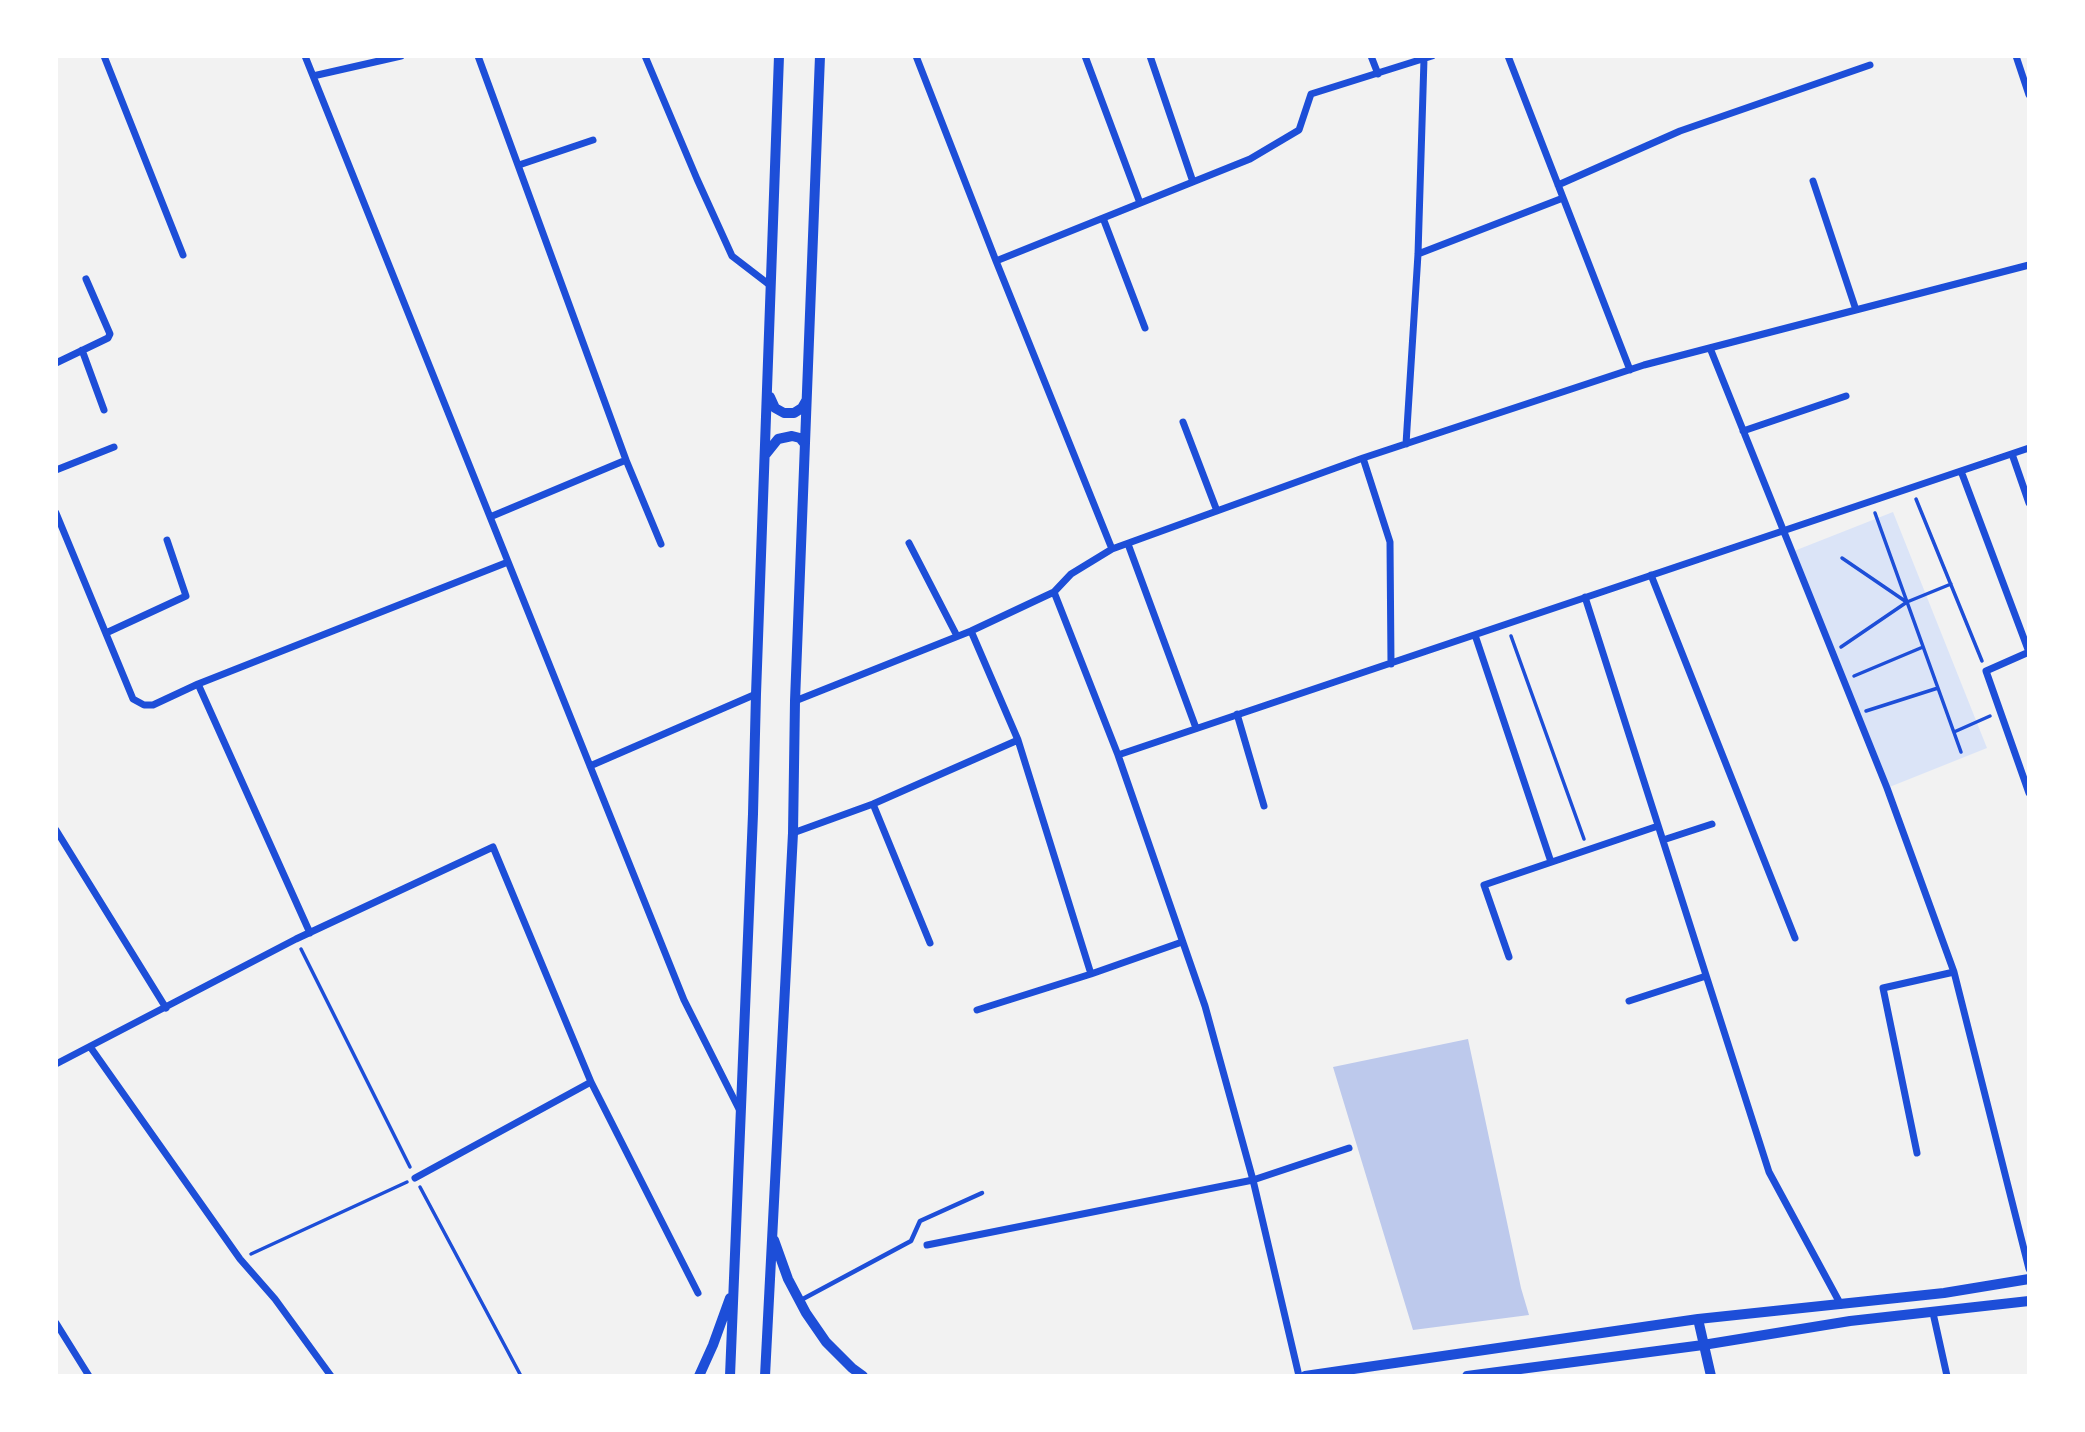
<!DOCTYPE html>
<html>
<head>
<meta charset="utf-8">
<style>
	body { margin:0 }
	#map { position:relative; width:2085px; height:1432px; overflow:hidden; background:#f2f2f2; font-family:"Varela Round",sans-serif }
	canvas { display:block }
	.frame { position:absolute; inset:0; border:58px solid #fff; pointer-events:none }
</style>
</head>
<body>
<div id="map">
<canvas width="2085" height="1432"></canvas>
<div class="frame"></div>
</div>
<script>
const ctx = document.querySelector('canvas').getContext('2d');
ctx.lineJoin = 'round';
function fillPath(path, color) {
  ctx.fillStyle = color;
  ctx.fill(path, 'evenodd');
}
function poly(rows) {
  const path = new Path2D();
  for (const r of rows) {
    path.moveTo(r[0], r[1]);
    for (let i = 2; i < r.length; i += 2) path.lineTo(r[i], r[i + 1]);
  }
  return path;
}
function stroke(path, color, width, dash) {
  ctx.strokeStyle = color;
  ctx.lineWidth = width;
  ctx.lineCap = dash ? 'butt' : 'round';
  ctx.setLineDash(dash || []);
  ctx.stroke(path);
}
fillPath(poly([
	[1893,512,1987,748,1887,788,1794,551]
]), '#dbe4f7');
fillPath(poly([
	[1468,1039,1521,1288,1529,1315,1413,1330,1333,1067]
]), '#bdc9ec');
stroke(poly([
	[1916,499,1982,661],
	[1875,513,1961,752],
	[1842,558,1905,601],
	[1511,636,1584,839],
	[1841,647,1907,602,1951,584],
	[1854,676,1923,647],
	[1866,711,1938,688],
	[1954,732,1990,716],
	[301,949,410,1167],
	[420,1187,521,1376],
	[251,1254,407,1182]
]), '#1d4ed8', 3.5);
stroke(poly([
	[801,1300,911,1241,920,1221,982,1193]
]), '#1d4ed8', 4.5);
stroke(poly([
	[104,56,183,255],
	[305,56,684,1000,740,1111],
	[478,56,626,460,490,517],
	[645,56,697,179,732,256,771,286],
	[916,56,996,261,1112,549],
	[1085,56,1140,203],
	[1150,56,1193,182],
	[1371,56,1378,74],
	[1508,56,1630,370],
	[2016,56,2029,95],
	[313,76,401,56],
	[519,165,593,140],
	[1813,181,1856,310],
	[1558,185,1680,131,1870,65],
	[1103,218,1145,328],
	[1418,254,1563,198],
	[996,261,1250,159,1299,130,1311,94,1432,56],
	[1710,348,1887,788,1954,972,2029,1269],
	[82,350,104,410],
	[56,363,108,338,110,334,86,279],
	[1183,422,1217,511],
	[1743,431,1846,396],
	[1406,444,1418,254,1424,59],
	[2012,454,2029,503],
	[1363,458,1390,542,1391,664],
	[626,460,661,544],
	[56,470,114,447],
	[1961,471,2029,652,1986,671,2029,793],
	[56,513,133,699,144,705,153,705,198,684,508,562],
	[909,543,957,636],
	[1128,544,1196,728],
	[1651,575,1795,938],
	[1054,592,1118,755,1205,1006,1253,1180,1299,1376],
	[1585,597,1769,1172,1841,1305],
	[971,631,1018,740,1091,974],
	[106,633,186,596,167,540],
	[1475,635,1551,862],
	[198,684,310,933],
	[795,701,971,631,1054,592,1071,574,1112,549,1363,458,1644,365,2029,265],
	[1237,714,1264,806],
	[1118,755,2029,448],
	[590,766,756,694],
	[873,804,930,943],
	[56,830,166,1008],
	[793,833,873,804,1018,740],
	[1663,840,1712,824],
	[1509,957,1484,885,1658,826],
	[1629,1001,1706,976],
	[977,1010,1091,974,1182,942],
	[91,1048,240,1259,275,1299,331,1376],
	[56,1064,296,939,493,847,591,1082,698,1293],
	[1917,1153,1883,988,1954,972],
	[415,1178,591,1082],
	[927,1245,1253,1180,1349,1148],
	[1933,1313,1947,1376],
	[56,1323,89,1376]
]), '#1d4ed8', 7);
stroke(poly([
	[770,397,775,408,784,413,794,413,802,408,806,401],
	[766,454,778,439,792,436,800,438,805,444],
	[774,1240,788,1279,806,1313,826,1342,852,1368,863,1376],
	[1698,1319,1711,1376],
	[699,1376,713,1345,730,1298],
	[730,1376,753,814,756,694,779,56],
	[765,1376,793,833,795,701,820,56],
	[1305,1376,1698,1319,1944,1293,2029,1279],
	[1467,1376,1703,1345,1850,1321,2029,1301]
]), '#1d4ed8', 10);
</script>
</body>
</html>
